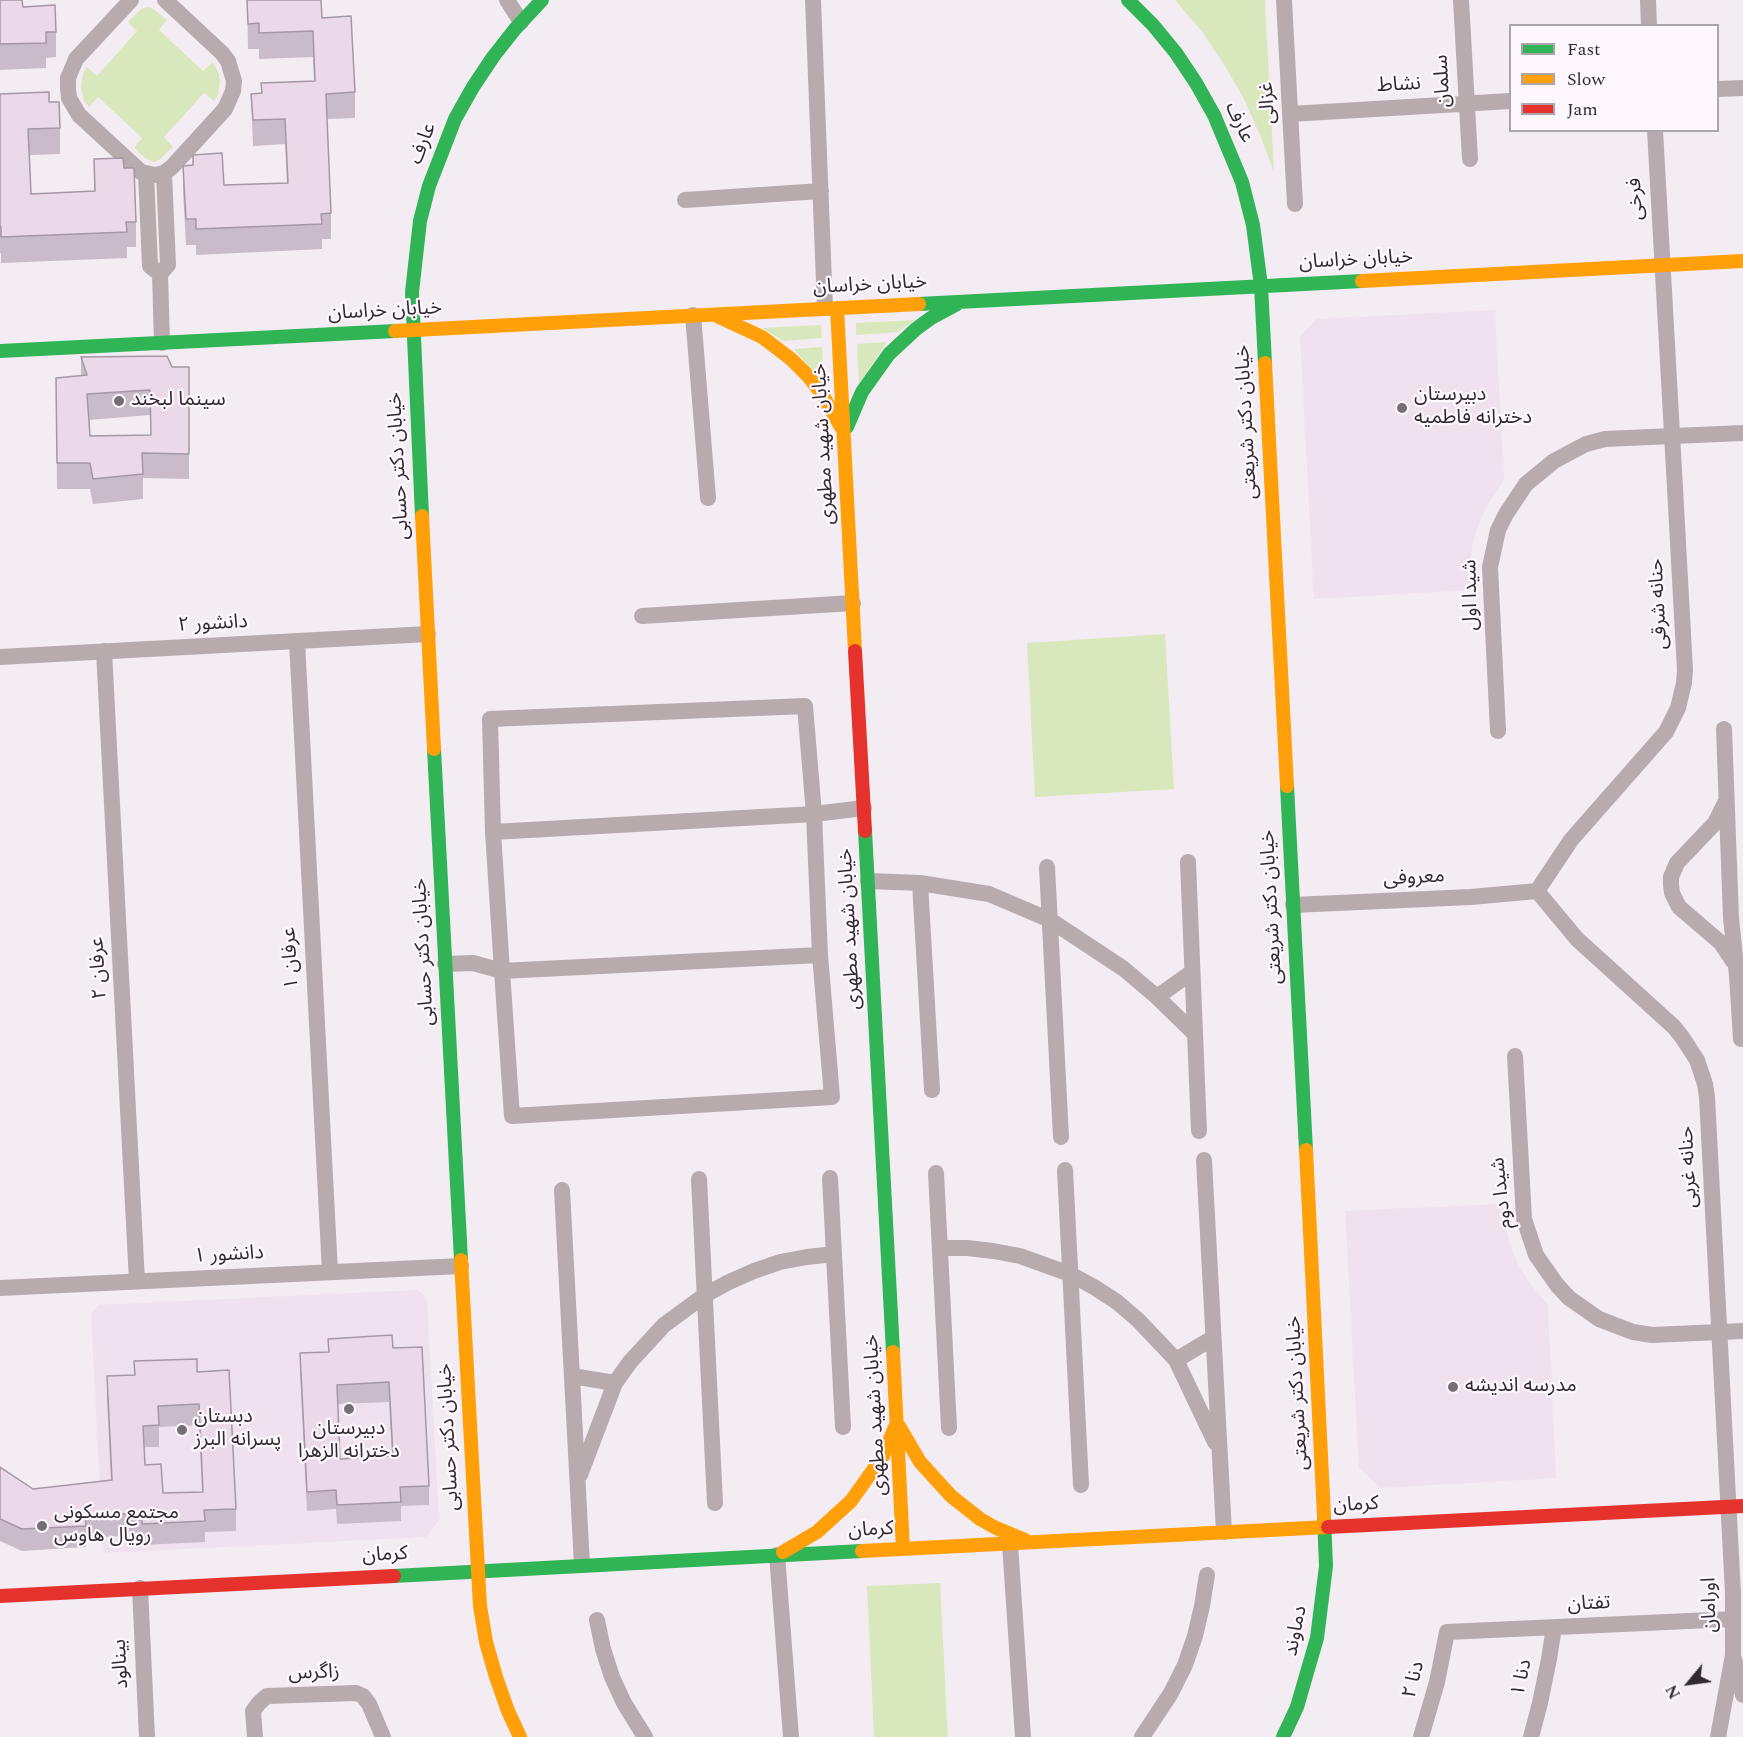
<!DOCTYPE html>
<html>
<head>
<meta charset="utf-8">
<style>
	body { margin:0 }
	#map { position:relative; width:1743px; height:1737px; overflow:hidden; background:#f4ecf3; font-family:Spectral,serif }
	canvas { display:block }
	.legend { position:absolute; left:1509px; top:24px; width:210px; height:108px; box-sizing:border-box; background:#fef8fe; border:2px solid #aca6ac; margin:0; padding:8px 10px; list-style:none; font-size:18px; color:#312b31 }
	.legend li { display:flex; align-items:center; gap:12px; height:30px }
	.legend b { width:30px; border:2px solid #aca6ac }
	.north { position:absolute; left:1659px; top:1653px; width:60px; height:60px; -webkit-text-stroke:4px #fef8fe; paint-order:stroke; rotate:241deg; font-size:16px; font-weight:700; line-height:24px; text-align:center; color:#312b31 }
	.north::after { content:''; display:block; margin:auto; width:21px; height:27px; background:#312b31; clip-path:polygon(50% 0,100% 100%,50% 72%,0 100%) }
</style>
</head>
<body>
<div id="map">
<canvas width="1743" height="1737"></canvas>
<ul class="legend">
<li><b style="height:8px;background:#30b455"></b>Fast</li>
<li><b style="height:8px;background:#ff9f0a"></b>Slow</li>
<li><b style="height:8px;background:#e5322d"></b>Jam</li>
</ul>
<div class="north">N</div>
</div>
<script>
const ctx = document.querySelector('canvas').getContext('2d');
ctx.lineJoin = 'round';
function fillPath(path, color) {
  ctx.fillStyle = color;
  ctx.fill(path, 'evenodd');
}
function poly(rows) {
  const path = new Path2D();
  for (const r of rows) {
    path.moveTo(r[0], r[1]);
    for (let i = 2; i < r.length; i += 2) path.lineTo(r[i], r[i + 1]);
  }
  return path;
}
function stroke(path, color, width, dash) {
  ctx.strokeStyle = color;
  ctx.lineWidth = width;
  ctx.lineCap = dash ? 'butt' : 'round';
  ctx.setLineDash(dash || []);
  ctx.stroke(path);
}
function label(font, color, halo, rows, align = 'center') {
  ctx.font = font + ' Spectral,"Noto Sans Arabic",serif';
  ctx.lineWidth = 4.5;
  ctx.setLineDash([]);
  ctx.textBaseline = 'middle';
  ctx.strokeStyle = halo;
  ctx.fillStyle = color;
  for (const [text, x, y, turn = 0] of rows) {
    ctx.save();
    ctx.translate(x, y);
    ctx.rotate((+turn || 0) * Math.PI / 180);
    ctx.textAlign = isNaN(turn) ? turn : align;
    if (halo) ctx.strokeText(text, 0, 0);
    ctx.fillText(text, 0, 0);
    ctx.restore();
  }
}
fillPath(poly([
	[1495,310,1504,480,1488,504,1479,523,1473,542,1469,567,1470,590,1314,599,1300,336,1317,319],
	[1503,1204,1504,1221,1510,1245,1518,1264,1529,1282,1548,1305,1556,1478,1381,1488,1359,1468,1345,1211],
	[418,1290,427,1298,439,1520,426,1537,103,1553,91,1314,99,1305]
]), '#f0e1ee');
fillPath(poly([
	[1175,0,1265,0,1274,172,1260,135,1244,99,1225,66,1203,33],
	[147,7,152,8,167,20,159,30,203,71,213,62,219,74,220,81,218,95,214,101,204,93,164,137,173,147,159,160,154,162,145,158,134,148,142,138,98,97,89,107,84,101,81,87,83,73,87,67,97,76,137,31,128,22,141,9],
	[915,320,898,332,856,335,856,323],
	[821,325,822,338,784,341,762,328],
	[887,342,859,384,857,344],
	[822,347,824,386,794,349],
	[1165,634,1174,789,1035,797,1027,643],
	[940,1583,948,1737,874,1737,867,1586]
]), '#d9e8bc');
stroke(poly([
	[131,0,76,59,68,78,68,88,69,98,79,115,141,172,155,175,164,173,172,167,225,109,233,91,234,81,228,61,222,53,165,0],
	[507,0,521,22],
	[813,0,825,308],
	[1284,0,1295,204],
	[1461,0,1470,159],
	[1648,0,1649,26],
	[1718,89,1743,88],
	[1290,114,1510,101],
	[146,174,150,266,160,274,168,265,164,173],
	[685,200,821,191],
	[160,274,162,343],
	[693,315,708,498],
	[642,616,853,603],
	[297,641,330,1272],
	[104,651,137,1281],
	[0,657,428,634],
	[1724,729,1731,918,1737,976,1741,1039],
	[1498,731,1490,567,1498,530,1506,514,1526,484,1554,461,1586,444,1605,439,1743,433],
	[1725,803,1715,823,1677,863,1671,877,1671,885,1672,893,1679,907,1721,943,1733,961],
	[1188,862,1199,1131],
	[1047,867,1061,1137],
	[868,881,920,883,989,894,1050,920,1124,969,1157,997,1195,1034],
	[920,883,932,1090],
	[1537,891,1577,939,1674,1027,1682,1037,1697,1060,1705,1084,1707,1097,1733,1593,1733,1655,1718,1737],
	[1537,891,1571,840,1666,732,1678,708,1684,683,1685,670,1673,452,1655,130],
	[1293,905,1471,897,1537,891],
	[820,955,502,971,512,1116,832,1097,820,955,814,814,864,808],
	[445,964,473,963,502,971,493,832,490,719,805,706,814,814,493,832],
	[1157,997,1192,972],
	[1515,1056,1524,1219,1536,1255,1557,1285,1569,1298,1599,1319,1633,1332,1652,1335,1743,1331],
	[1204,1160,1224,1532],
	[1065,1170,1081,1485],
	[936,1173,949,1428],
	[830,1178,843,1427],
	[699,1179,715,1503],
	[562,1190,582,1565],
	[940,1248,967,1248,993,1251,1020,1256,1070,1274,1094,1287,1117,1302,1138,1320,1176,1360,1215,1442],
	[0,1288,461,1266],
	[1176,1360,1213,1338],
	[572,1376,615,1383],
	[580,1475,615,1383,630,1362,664,1325,705,1295,729,1282,754,1271,780,1262,807,1257,834,1254],
	[1010,1544,1023,1737],
	[777,1555,791,1737],
	[140,1588,147,1737],
	[597,1620,603,1649,612,1677,624,1703,645,1737],
	[1734,1659,1743,1695],
	[255,1737,253,1711,259,1703,267,1696,356,1693,363,1696,369,1704,383,1737],
	[1142,1737,1171,1693,1185,1665,1195,1636,1202,1606,1207,1575],
	[1421,1737,1437,1682,1447,1632,1733,1619],
	[1531,1737,1540,1703,1549,1659,1554,1627]
]), '#b8abae', 16);
stroke(poly([
	[1128,0,1153,25,1176,53,1196,83,1214,115,1242,182,1253,225,1261,286,1265,363],
	[919,304,1362,281],
	[0,351,395,331],
	[847,427,862,392,889,354,916,329,931,318,957,304],
	[422,516,412,292,420,221,429,186,455,119,473,87,493,57,515,29,542,0],
	[434,749,461,1260],
	[1287,786,1306,1150],
	[865,831,893,1352],
	[394,1576,862,1551],
	[1283,1737,1297,1707,1317,1638,1326,1566,1324,1517]
]), '#30b455', 14);
stroke(poly([
	[1362,281,1743,261],
	[837,308,855,651],
	[719,317,762,337,791,359,808,376,822,394,841,427],
	[395,331,919,304],
	[1265,363,1287,786],
	[422,516,434,749],
	[1306,1150,1324,1517],
	[461,1260,480,1606,486,1642,496,1677,508,1711,520,1737],
	[893,1352,903,1549],
	[899,1426,920,1462,951,1496,980,1519,996,1528,1025,1540],
	[862,1551,1328,1527],
	[783,1552,817,1532,851,1501,883,1456,895,1427]
]), '#ff9f0a', 14);
stroke(poly([
	[855,651,865,831],
	[1328,1527,1743,1506],
	[0,1596,394,1576]
]), '#e5322d', 14);
fillPath(poly([
	[0,0,23,7,56,32,56,57,46,58,46,68,0,70],
	[247,0,322,18,355,92,355,118,327,119,331,213,331,239,322,239,322,249,196,255,196,245,186,245,183,191,183,166,224,185,287,183,285,144,253,146,251,94,261,93,261,83,314,81,313,57,259,59,259,49,248,49],
	[0,94,49,102,60,128,60,154,30,155,31,194,94,191,94,159,124,168,136,222,136,247,127,247,127,258,1,263,1,253,0,253],
	[81,357,172,367,189,367,189,479,143,478,143,499,93,504,90,489,57,489,56,378,81,376],
	[150,415,151,435,90,436,89,420],
	[328,1339,393,1348,429,1486,429,1505,401,1506,401,1521,337,1524,336,1509,307,1511,300,1372,300,1353,328,1352],
	[389,1402,392,1456,340,1459,338,1404],
	[134,1361,197,1372,236,1509,236,1531,205,1532,205,1542,142,1545,142,1535,86,1538,86,1547,22,1551,0,1541,0,1467,33,1489,111,1480,107,1398,107,1376,134,1375],
	[199,1425,202,1492,163,1493,145,1465,144,1447,159,1447,159,1427]
]), '#cabbc9');
const building = poly([
	[0,0,22,0,23,7,55,5,56,32,46,32,46,43,0,44,0,0],
	[247,0,321,0,322,18,351,16,355,92,326,94,331,213,321,214,322,224,196,229,196,219,186,219,183,166,193,165,193,155,222,153,224,185,288,183,285,119,253,120,251,94,262,93,261,83,315,81,313,31,259,33,259,23,248,24,247,0],
	[49,92,49,102,59,102,60,128,28,129,31,194,95,191,94,159,123,158,124,168,134,168,136,222,126,222,127,232,1,237,1,227,0,227,0,94,49,92],
	[167,356,172,367,189,367,189,454,142,453,143,474,93,479,90,463,57,463,56,378,87,375,81,357,167,356],
	[150,390,151,435,90,436,87,394,150,390],
	[392,1335,393,1348,422,1347,429,1486,400,1487,401,1502,337,1505,336,1490,307,1492,300,1353,329,1352,328,1339,392,1335],
	[389,1382,393,1456,340,1459,337,1385,389,1382],
	[197,1359,197,1372,229,1370,236,1509,204,1510,205,1521,142,1524,142,1513,85,1516,86,1526,22,1529,0,1519,0,1467,33,1489,112,1480,107,1376,135,1375,134,1361,197,1359],
	[199,1404,203,1492,163,1493,161,1464,145,1465,143,1426,159,1425,158,1406,199,1404]
]);
fillPath(building, '#ebd9ea');
stroke(building, '#a498a4', 1.5);
for (const [x, y, r, color] of [
	[119,401,6,"#756f75"],
	[1402,408,6,"#756f75"],
	[1453,1387,6,"#756f75"],
	[349,1409,6,"#756f75"],
	[182,1430,6,"#756f75"],
	[42,1526,6,"#756f75"]
]) {
  const dot = new Path2D();
  dot.arc(x, y, r, 0, 2 * Math.PI);
  ctx.fillStyle = color;
  ctx.fill(dot);
  stroke(dot, '#fef8fe', 2);
}
label('20px', '#312b31', '#fef8fe', [
	["سلمان",1444,81,-93],
	["نشاط",1399,86,-3],
	["غزالی",1269,103,-93],
	["عارف",1238,123,65],
	["عارف",424,144,-69],
	["فرخی",1637,199,-93],
	["خیابان خراسان",1356,261,-3],
	["خیابان خراسان",870,286,-3],
	["خیابان خراسان",385,312,-3],
	["خیابان دکتر شریعتی",1248,422,-93],
	["خیابان شهید مطهری",825,444,-93],
	["خیابان دکتر حسابی",400,466,-93],
	["شیدا اول",1472,595,-91],
	["حنانه شرقی",1660,604,-93],
	["دانشور ۲",213,625,-3],
	["معروفی",1414,879,-3],
	["خیابان دکتر شریعتی",1273,907,-93],
	["خیابان شهید مطهری",851,929,-93],
	["خیابان دکتر حسابی",425,952,-93],
	["عرفان ۱",292,958,-93],
	["عرفان ۲",100,968,-93],
	["حنانه غربی",1690,1167,-93],
	["شیدا دوم",1503,1193,-96],
	["دانشور ۱",229,1256,-3],
	["خیابان دکتر شریعتی",1299,1393,-93],
	["خیابان شهید مطهری",877,1415,-93],
	["خیابان دکتر حسابی",450,1437,-93],
	["کرمان",1356,1506,-3],
	["کرمان",871,1531,-3],
	["کرمان",385,1556,-3],
	["تفتان",1589,1605,-3],
	["اورامان",1711,1605,-91],
	["دماوند",1297,1631,-79],
	["بینالود",122,1664,-93],
	["زاگرس",314,1674,-2],
	["دنا ۱",1523,1678,-78],
	["دنا ۲",1415,1680,-76]
]);
label('20px', '#312b31', '#fef8fe', [
	["دبیرستان",1414,396],
	["دخترانه فاطمیه",1414,419],
	["سینما لبخند",131,401],
	["مدرسه اندیشه",1465,1387],
	["دبستان",194,1418],
	["پسرانه البرز",194,1441],
	["دبیرستان",349,1430,"center"],
	["دخترانه الزهرا",349,1453,"center"],
	["مجتمع مسکونی",54,1514],
	["رویال هاوس",54,1537]
], 'left');
</script>
</body>
</html>
